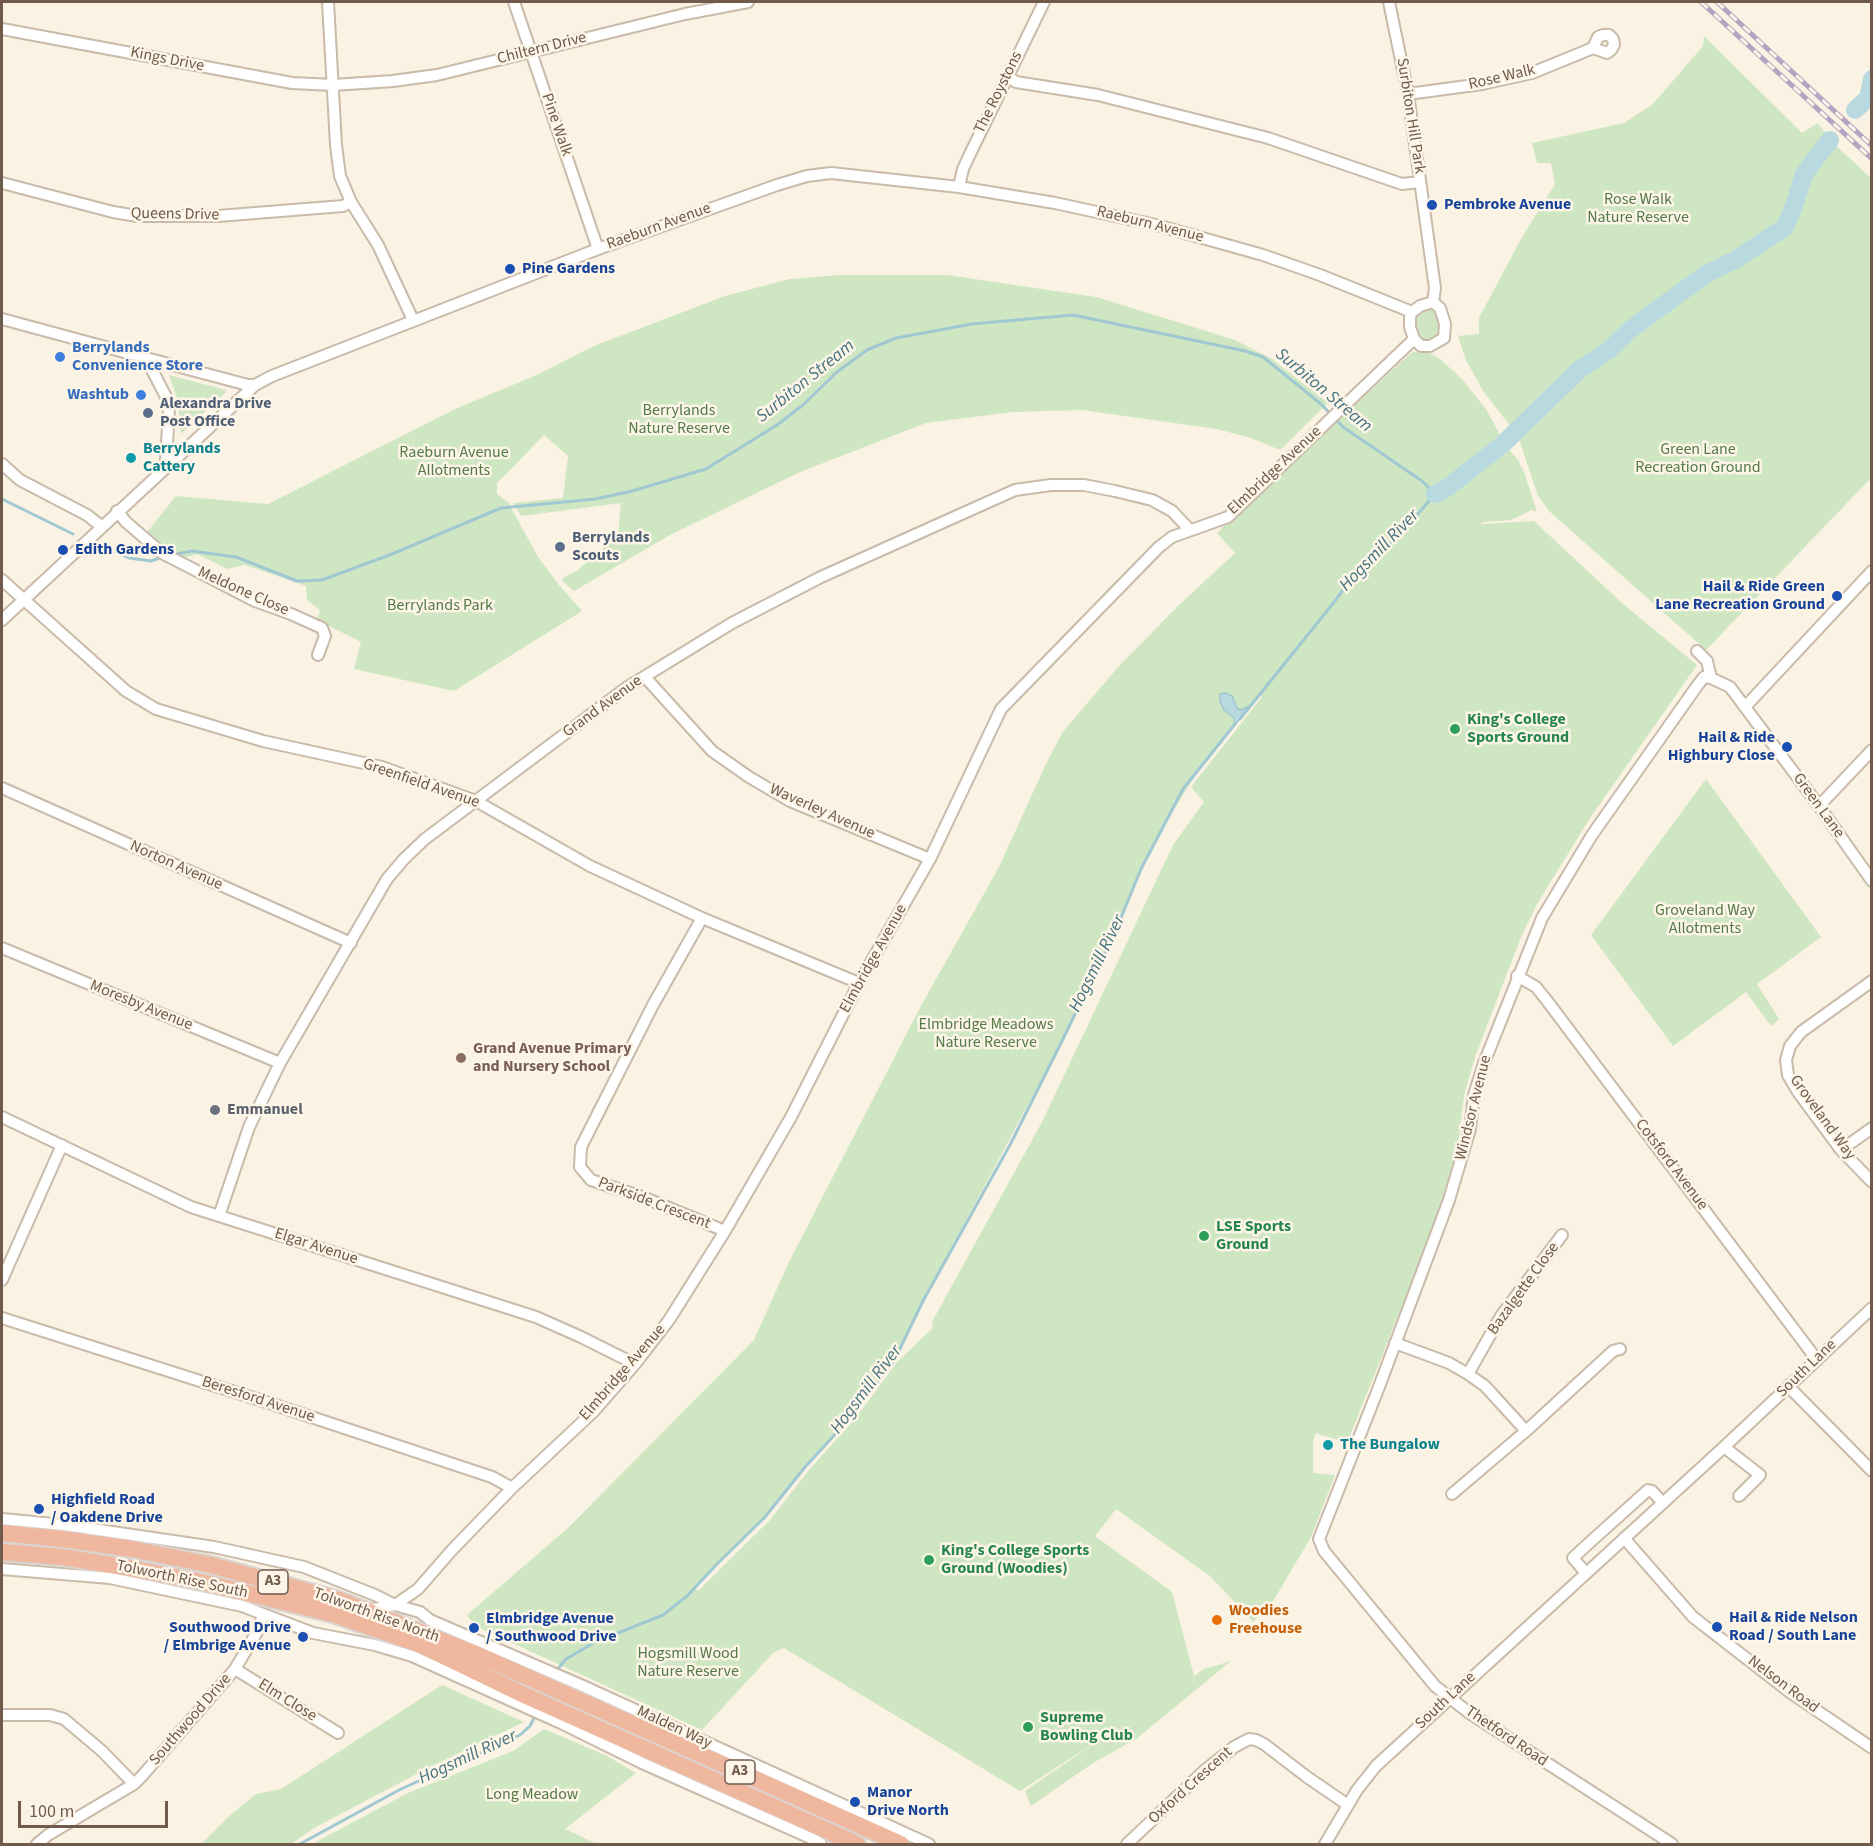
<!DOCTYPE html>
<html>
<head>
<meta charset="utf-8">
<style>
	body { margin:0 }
	#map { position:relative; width:1873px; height:1846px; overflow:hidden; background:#faf2e2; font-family:"Source Sans 3",sans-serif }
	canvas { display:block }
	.frame { position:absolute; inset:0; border:3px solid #6f5a4b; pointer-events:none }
	.scale { position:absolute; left:18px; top:1801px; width:150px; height:27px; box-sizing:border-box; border:3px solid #6f5a4b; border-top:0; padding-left:8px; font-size:18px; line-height:21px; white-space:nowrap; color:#6f5a4b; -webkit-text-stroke:4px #fdf6e8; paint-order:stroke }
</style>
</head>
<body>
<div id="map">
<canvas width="1873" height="1846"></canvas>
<div class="frame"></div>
<div class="scale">100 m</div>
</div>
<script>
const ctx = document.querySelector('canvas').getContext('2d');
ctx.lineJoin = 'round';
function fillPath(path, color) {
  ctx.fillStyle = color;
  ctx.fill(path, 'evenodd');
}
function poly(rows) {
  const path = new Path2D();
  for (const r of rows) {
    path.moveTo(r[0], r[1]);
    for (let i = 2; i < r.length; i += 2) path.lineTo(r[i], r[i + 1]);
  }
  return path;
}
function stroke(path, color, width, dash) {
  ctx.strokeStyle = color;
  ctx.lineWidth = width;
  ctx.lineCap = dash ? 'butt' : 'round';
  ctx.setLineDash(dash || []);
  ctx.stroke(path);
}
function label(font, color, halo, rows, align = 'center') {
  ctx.font = font + ' "Source Sans 3",sans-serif';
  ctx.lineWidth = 5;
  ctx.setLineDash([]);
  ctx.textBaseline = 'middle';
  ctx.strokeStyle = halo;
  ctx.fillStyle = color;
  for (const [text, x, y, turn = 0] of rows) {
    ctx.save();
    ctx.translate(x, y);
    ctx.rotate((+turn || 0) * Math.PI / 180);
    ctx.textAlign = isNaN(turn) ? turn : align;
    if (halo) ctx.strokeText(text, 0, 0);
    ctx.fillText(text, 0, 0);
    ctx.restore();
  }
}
fillPath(poly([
	[1704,36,1802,133,1818,123,1833,143,1872,179,1871,478,1706,650,1549,511,1538,496,1518,436,1483,391,1466,360,1458,336,1479,334,1479,318,1521,239,1555,184,1551,163,1537,163,1532,143,1624,123,1653,104,1703,46],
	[839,275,947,275,1096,297,1235,340,1272,359,1328,403,1280,450,1251,438,1217,429,1082,410,1013,412,926,423,800,472,670,535,574,591,562,581,563,578,578,570,618,535,621,503,521,516,513,503,563,498,568,456,544,435,497,483,497,494,508,502,538,557,559,585,582,611,454,691,354,669,361,642,317,620,320,610,307,600,306,586,245,565,227,569,197,554,177,560,144,536,176,496,268,504,455,409,539,374,594,346,725,296,790,279],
	[1427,307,1432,310,1437,316,1440,326,1437,338,1427,342,1418,335,1415,323,1416,316,1421,311],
	[1412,352,1430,353,1441,360,1461,378,1486,409,1499,433,1504,443,1472,468,1478,470,1476,468,1506,446,1518,460,1524,472,1537,512,1532,510,1511,520,1483,522,1481,524,1534,521,1623,604,1697,665,1590,818,1537,904,1521,937,1475,1057,1464,1096,1456,1160,1433,1229,1347,1443,1316,1433,1313,1441,1313,1473,1335,1475,1311,1537,1272,1603,1253,1622,1210,1576,1116,1509,1095,1536,1172,1592,1194,1676,1204,1669,1231,1661,1136,1739,1093,1763,1031,1806,1025,1791,1105,1736,1020,1791,784,1648,774,1652,702,1730,475,1626,467,1615,568,1528,754,1340,789,1262,922,1004,999,867,1045,766,1062,733,1118,667,1179,605,1235,553,1217,533,1287,464,1326,432],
	[1260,694,1262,697,1191,787,1204,802,1173,845,1042,1122,933,1320,932,1329,897,1362,855,1419,809,1470,769,1521,698,1591,695,1588,765,1517,805,1467,850,1418,894,1361,923,1301,1061,1043,1116,930,1141,869,1163,827,1196,774],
	[169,375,226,390,225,393,181,434,178,401],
	[1706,779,1821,937,1757,984,1779,1019,1771,1026,1746,992,1673,1046,1591,935],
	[442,1685,524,1722,430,1767,314,1828,291,1844,201,1844,227,1818,256,1794,281,1789],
	[544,1729,607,1756,636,1773,565,1829,597,1844,312,1844,408,1793,513,1751]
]), '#cfe6c2');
const water = poly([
	[1225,693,1232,696,1237,708,1241,710,1249,706,1235,725,1234,718,1224,710,1220,701,1220,694,1225,693]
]);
fillPath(water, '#b9d9e1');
stroke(water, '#a0c8d2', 1.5);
stroke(poly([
	[2,499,73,534],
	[102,546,129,558,151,561,163,557],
	[172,555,192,551,236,557,297,581,322,580,392,554,501,508,595,499,632,491,706,469,777,425,803,405,837,372,867,350,896,338,972,324,1073,315,1245,351,1263,357,1321,404,1343,427,1422,481,1435,494,1398,537,1361,565,1335,601,1240,719],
	[557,1670,566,1659,595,1642,663,1615,687,1596,717,1564,765,1517,805,1467,852,1416,894,1361,923,1301,1011,1143,1061,1043,1116,930,1141,869,1163,827,1183,789,1235,724],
	[300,1844,399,1790,520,1735,530,1726,536,1714]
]), '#a0c8d2', 3);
stroke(poly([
	[1855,110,1868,98,1872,79],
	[1435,494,1447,488,1504,443,1579,370,1609,350,1631,329,1706,274,1735,260,1785,227,1794,206,1804,174,1830,140]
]), '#b9d9e1', 18);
const minor = poly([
	[328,2,336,145,340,176,351,202,378,245,413,320],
	[514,2,598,249],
	[1389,2,1408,94,1435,288,1433,302],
	[2,29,292,83,333,85,393,81,437,75,685,14,748,2],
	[1007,76,1016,82,1098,95,1268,138,1402,184,1420,182],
	[1408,94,1482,84,1532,73,1593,48,1607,53,1611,50,1614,45,1613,39,1609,35,1603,35,1598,37,1593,48],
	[2,183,113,212,137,216,218,216,343,206,351,202],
	[959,187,963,169,970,154,1044,2],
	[1433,302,1440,308,1445,324,1444,338,1430,346,1421,346,1414,339,1410,327,1410,317,1412,312,1420,306,1433,302],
	[2,319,146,358,248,385,255,385],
	[146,358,166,397,169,408,166,461,170,463],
	[2,464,20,480,87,515,101,526],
	[117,511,126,522,162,553,255,601,291,614,322,628,325,636,318,655],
	[2,580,126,691,156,709,263,741,382,767,476,801,590,866,702,918,859,983],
	[2,620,255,385,272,376,598,249,777,185,807,176,831,173,959,187,1055,203,1156,225,1263,255,1320,275,1412,312],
	[1697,651,1707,661,1711,678,1730,687,1819,806,1872,881],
	[645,677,712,751,749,777,790,801,930,859],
	[1745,707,1872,571],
	[2,788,351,943],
	[1819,806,1872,750],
	[702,918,653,1005,581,1147,580,1167,591,1180,645,1198,725,1231],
	[2,948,280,1063],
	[1517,976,1536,987,1548,1002,1817,1360],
	[1872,981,1801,1032,1790,1046,1786,1060,1788,1075,1798,1092,1841,1150,1872,1182],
	[2,1117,191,1207,536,1317,581,1337,635,1364],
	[1841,1150,1872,1128],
	[219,1216,249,1127,280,1063,387,879,404,859,425,839,626,688,732,623,821,577,1015,490,1051,485,1084,485,1115,491,1152,500,1172,511,1190,530],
	[2,1280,62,1145],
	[2,1318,266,1402,492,1477,512,1488],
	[1395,1343,1449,1363,1468,1374,1485,1386,1526,1431],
	[1468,1374,1501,1316,1562,1235],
	[1789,1387,1872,1471],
	[1724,1447,1760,1475,1739,1496],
	[1452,1494,1526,1431,1613,1351,1620,1349],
	[2,1519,65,1525,214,1547,304,1567,375,1595,395,1605,420,1612,430,1620,583,1686,929,1844],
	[1624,1538,1693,1617,1791,1693,1872,1748],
	[2,1569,110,1578,242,1606,313,1633,375,1645,412,1656,561,1723,642,1763,815,1840,821,1844],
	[1586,1573,1573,1558,1588,1544,1648,1490,1652,1491,1662,1502],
	[369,1610,395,1605,418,1589,452,1550,512,1488,594,1411,635,1364,669,1320,725,1231,791,1117,859,983,930,859,1001,709,1159,547,1172,537,1228,517,1414,339],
	[235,1669,338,1733],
	[2,1715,50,1715,64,1719,102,1751,134,1784],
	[37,1844,48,1835,134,1784,142,1776,235,1669,257,1632,263,1615],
	[1127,1844,1204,1771,1234,1747,1249,1739,1256,1740,1264,1744,1307,1777,1348,1805],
	[1325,1844,1357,1790,1376,1766,1724,1447,1872,1308],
	[1672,1844,1468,1712,1435,1686,1324,1551,1319,1539,1379,1387,1449,1200,1470,1129,1474,1095,1484,1063,1542,918,1592,835,1697,686,1704,677,1711,678]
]);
const highway = poly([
	[2,1533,62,1539,132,1549,211,1565,339,1600,478,1655,901,1844],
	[2,1552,62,1557,130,1568,206,1583,333,1614,421,1645,524,1695,857,1844]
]);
stroke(minor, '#c9baaa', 14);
stroke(highway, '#dad4d0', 20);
stroke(minor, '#fff', 10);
stroke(highway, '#efb89e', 16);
const rail = poly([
	[1701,2,1872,159],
	[1717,2,1872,146]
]);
stroke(rail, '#b5a3c1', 5);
stroke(rail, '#fdf6e8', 3, [9]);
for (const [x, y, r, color] of [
	[1432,205,6,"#1a4fb4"],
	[510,269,6,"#1a4fb4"],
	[60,357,6,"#3f7fe0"],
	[141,395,6,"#3f7fe0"],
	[148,413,6,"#5c6f8a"],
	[131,458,6,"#0f9aa8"],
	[560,547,6,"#5c6f8a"],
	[63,550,6,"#1a4fb4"],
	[1837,596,6,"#1a4fb4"],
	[1455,729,6,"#2e9e5b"],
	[1787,747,6,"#1a4fb4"],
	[461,1058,6,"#8d6e63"],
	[215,1110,6,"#6b7280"],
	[1204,1236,6,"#2e9e5b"],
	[1328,1445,6,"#0f9aa8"],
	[39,1509,6,"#1a4fb4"],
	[929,1560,6,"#2e9e5b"],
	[1217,1620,6,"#e8710a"],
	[1717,1627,6,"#1a4fb4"],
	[474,1628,6,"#1a4fb4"],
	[303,1637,6,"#1a4fb4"],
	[1028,1727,6,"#2e9e5b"],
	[855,1802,6,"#1a4fb4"]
]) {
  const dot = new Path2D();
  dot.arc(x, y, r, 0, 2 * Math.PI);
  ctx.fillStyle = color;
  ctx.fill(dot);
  stroke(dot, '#fdf6e8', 2);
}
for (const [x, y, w] of [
	[273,1582,30],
	[740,1772,30]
]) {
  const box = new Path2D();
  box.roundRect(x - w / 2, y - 12, w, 24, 4.5);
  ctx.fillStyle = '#fdf6e8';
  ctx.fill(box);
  stroke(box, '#6f5a4b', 1.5);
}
label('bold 15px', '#6f5a4b', null, [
	["A3",273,1582],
	["A3",740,1772]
]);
label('16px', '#6f5a4b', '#fdf6e8', [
	["Chiltern Drive",542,49,-14],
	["Kings Drive",167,60,11],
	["Rose Walk",1502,78,-13],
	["The Roystons",999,93,-64],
	["Surbiton Hill Park",1410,116,81],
	["Pine Walk",556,125,71],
	["Queens Drive",175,215,1],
	["Raeburn Avenue",1150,225,14],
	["Raeburn Avenue",659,227,-20],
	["Elmbridge Avenue",1275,471,-43],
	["Meldone Close",243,592,24],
	["Grand Avenue",603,707,-36],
	["Greenfield Avenue",421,784,19],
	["Green Lane",1818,806,54],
	["Waverley Avenue",822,812,24],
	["Norton Avenue",176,866,24],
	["Elmbridge Avenue",874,959,-61],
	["Moresby Avenue",141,1006,22],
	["Windsor Avenue",1474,1108,-76],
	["Groveland Way",1822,1118,54],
	["Cotsford Avenue",1671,1165,53],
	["Parkside Crescent",654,1204,21],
	["Elgar Avenue",316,1247,18],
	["Bazalgette Close",1524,1289,-54],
	["South Lane",1807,1369,-44],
	["Elmbridge Avenue",623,1373,-49],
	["Beresford Avenue",258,1400,18],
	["Tolworth Rise South",182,1580,12],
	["Tolworth Rise North",376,1616,20],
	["Nelson Road",1783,1685,37],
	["Elm Close",287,1701,32],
	["South Lane",1446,1701,-43],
	["Southwood Drive",191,1720,-49],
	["Malden Way",674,1728,25],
	["Thetford Road",1506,1737,34],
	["Oxford Crescent",1191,1786,-42]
]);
label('16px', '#547a47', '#fdf6e8', [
	["Rose Walk",1638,200],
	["Nature Reserve",1638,218],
	["Berrylands",679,411],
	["Nature Reserve",679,429],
	["Green Lane",1698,450],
	["Recreation Ground",1698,468],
	["Raeburn Avenue",454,453],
	["Allotments",454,471],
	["Berrylands Park",440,606],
	["Groveland Way",1705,911],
	["Allotments",1705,929],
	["Elmbridge Meadows",986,1025],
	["Nature Reserve",986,1043],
	["Hogsmill Wood",688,1654],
	["Nature Reserve",688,1672],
	["Long Meadow",532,1795]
]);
label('bold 16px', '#164399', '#fdf6e8', [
	["Pembroke Avenue",1444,205],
	["Pine Gardens",522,269],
	["Edith Gardens",75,550],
	["Hail & Ride Green",1825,587,"right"],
	["Lane Recreation Ground",1825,605,"right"],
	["Hail & Ride",1775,738,"right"],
	["Highbury Close",1775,756,"right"],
	["Highfield Road",51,1500],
	["/ Oakdene Drive",51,1518],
	["Hail & Ride Nelson",1729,1618],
	["Road / South Lane",1729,1636],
	["Elmbridge Avenue",486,1619],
	["/ Southwood Drive",486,1637],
	["Southwood Drive",291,1628,"right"],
	["/ Elmbrige Avenue",291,1646,"right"],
	["Manor",867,1793],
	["Drive North",867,1811]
], 'left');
label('bold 16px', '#366cbe', '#fdf6e8', [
	["Berrylands",72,348],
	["Convenience Store",72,366],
	["Washtub",129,395,"right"]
], 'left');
label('bold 16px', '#4e5e75', '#fdf6e8', [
	["Alexandra Drive",160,404],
	["Post Office",160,422],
	["Berrylands",572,538],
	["Scouts",572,556]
], 'left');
label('bold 16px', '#0d838f', '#fdf6e8', [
	["Berrylands",143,449],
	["Cattery",143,467],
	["The Bungalow",1340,1445]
], 'left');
label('bold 16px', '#27864d', '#fdf6e8', [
	["King's College",1467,720],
	["Sports Ground",1467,738],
	["LSE Sports",1216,1227],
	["Ground",1216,1245],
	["King's College Sports",941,1551],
	["Ground (Woodies)",941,1569],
	["Supreme",1040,1718],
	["Bowling Club",1040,1736]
], 'left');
label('bold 16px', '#785e54', '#fdf6e8', [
	["Grand Avenue Primary",473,1049],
	["and Nursery School",473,1067]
], 'left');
label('bold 16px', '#5b616d', '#fdf6e8', [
	["Emmanuel",227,1110]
], 'left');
label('bold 16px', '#c56008', '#fdf6e8', [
	["Woodies",1229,1611],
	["Freehouse",1229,1629]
], 'left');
label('italic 18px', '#477480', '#fdf6e8', [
	["Surbiton Stream",806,382,-39],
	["Surbiton Stream",1323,391,40],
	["Hogsmill River",1380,551,-46],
	["Hogsmill River",1098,964,-64],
	["Hogsmill River",867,1390,-53],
	["Hogsmill River",468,1758,-25]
]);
</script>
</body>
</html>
